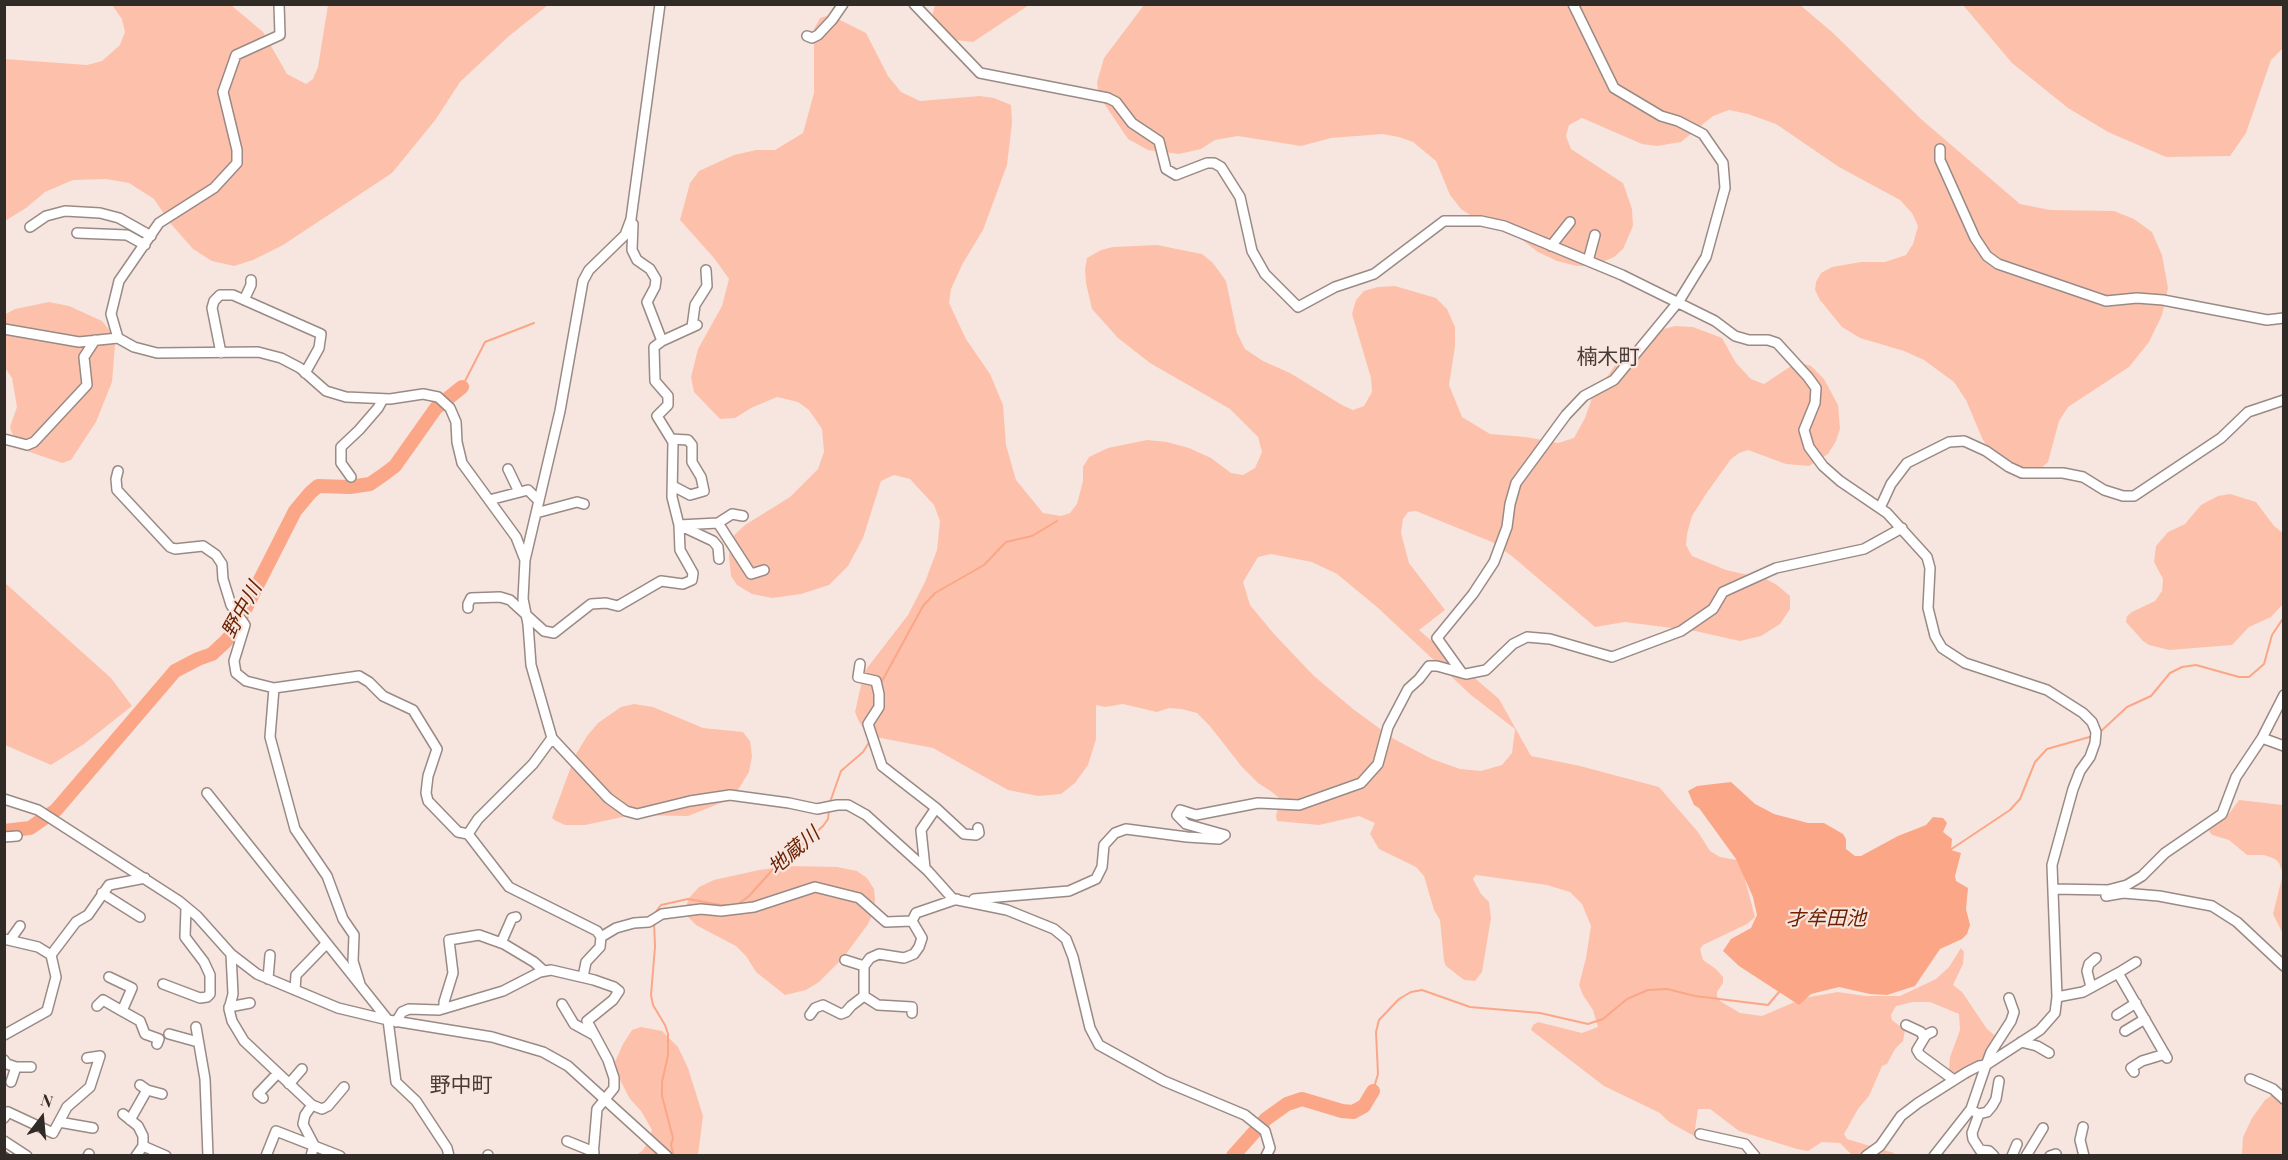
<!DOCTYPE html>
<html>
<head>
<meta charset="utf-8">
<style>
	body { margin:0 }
	#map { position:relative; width:2288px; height:1160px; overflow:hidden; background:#f7e6df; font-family:"Playfair Display",serif }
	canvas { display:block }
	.frame { position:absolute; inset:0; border:6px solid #312b28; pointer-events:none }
	.north { position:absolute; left:12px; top:1088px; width:60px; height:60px; -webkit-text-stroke:4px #f7e6df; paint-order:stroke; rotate:16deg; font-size:16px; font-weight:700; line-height:24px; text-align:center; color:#312b28 }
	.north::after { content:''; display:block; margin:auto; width:21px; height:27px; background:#312b28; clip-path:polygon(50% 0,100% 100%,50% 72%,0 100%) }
</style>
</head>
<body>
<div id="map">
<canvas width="2288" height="1160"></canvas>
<div class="frame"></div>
<div class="north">N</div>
</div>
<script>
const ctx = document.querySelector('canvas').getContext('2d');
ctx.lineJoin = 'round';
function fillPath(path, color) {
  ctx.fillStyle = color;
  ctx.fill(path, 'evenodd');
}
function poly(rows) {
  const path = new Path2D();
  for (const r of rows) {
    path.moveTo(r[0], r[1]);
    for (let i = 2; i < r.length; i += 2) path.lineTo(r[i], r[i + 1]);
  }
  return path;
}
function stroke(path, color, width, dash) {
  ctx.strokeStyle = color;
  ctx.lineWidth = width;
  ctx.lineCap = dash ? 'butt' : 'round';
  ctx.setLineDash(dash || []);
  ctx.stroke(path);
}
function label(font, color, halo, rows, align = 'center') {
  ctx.font = font + ' "Playfair Display","Noto Sans JP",serif';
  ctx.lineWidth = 4.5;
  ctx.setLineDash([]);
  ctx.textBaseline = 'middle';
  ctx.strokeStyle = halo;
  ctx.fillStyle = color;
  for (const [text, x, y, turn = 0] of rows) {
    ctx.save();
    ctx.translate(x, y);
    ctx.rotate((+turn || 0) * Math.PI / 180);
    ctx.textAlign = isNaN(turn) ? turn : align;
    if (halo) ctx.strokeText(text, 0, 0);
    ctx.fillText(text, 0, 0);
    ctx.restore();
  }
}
fillPath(poly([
	[112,5,231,5,263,32,287,74,306,84,313,79,318,67,328,5,548,5,509,36,460,82,436,119,392,173,283,245,253,260,234,266,212,261,193,249,171,224,154,199,129,183,106,179,73,180,45,192,26,208,5,221,5,59,87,65,102,61,120,45,125,32,122,19],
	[935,5,1029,5,973,42,946,39,940,32,932,16],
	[1144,5,1800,5,1832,32,1921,119,2020,204,2050,210,2114,211,2134,219,2152,232,2162,255,2168,288,2162,315,2149,342,2129,367,2068,407,2059,421,2048,462,2039,470,2014,468,1993,457,1982,438,1966,400,1954,382,1924,360,1904,351,1860,338,1842,327,1820,300,1815,290,1816,282,1821,273,1832,267,1861,262,1885,262,1906,255,1913,244,1918,226,1912,213,1900,200,1839,167,1776,124,1748,114,1729,110,1713,116,1681,142,1657,146,1642,144,1582,118,1569,125,1566,136,1571,149,1623,183,1632,209,1633,226,1623,249,1614,257,1593,266,1577,266,1557,261,1538,252,1509,230,1473,217,1461,209,1450,195,1436,161,1413,142,1399,137,1382,134,1331,138,1301,146,1238,136,1215,140,1201,149,1179,154,1148,150,1128,139,1099,96,1097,82,1104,58],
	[1963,5,2283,5,2283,48,2271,60,2246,133,2230,156,2166,157,2108,132,2068,108,2012,63],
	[830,15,866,33,888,76,901,92,920,101,980,96,994,98,1011,105,1012,123,1007,165,983,230,963,263,951,289,949,303,966,339,990,374,1003,405,1006,445,1016,480,1043,513,1061,516,1070,513,1077,504,1083,481,1083,467,1089,457,1108,448,1147,440,1167,442,1189,448,1211,458,1231,473,1243,475,1255,468,1262,452,1258,437,1230,409,1150,363,1118,338,1092,309,1086,283,1085,269,1087,258,1101,250,1113,247,1157,245,1202,254,1213,263,1226,281,1237,333,1245,349,1263,361,1290,373,1342,405,1353,410,1364,406,1372,392,1371,378,1352,314,1356,300,1364,291,1378,287,1395,286,1436,298,1447,309,1455,327,1455,346,1449,385,1462,417,1490,434,1526,437,1558,443,1574,438,1585,418,1592,398,1623,354,1660,330,1675,326,1693,327,1722,338,1736,363,1751,379,1764,384,1797,362,1811,366,1824,379,1838,405,1840,429,1836,441,1828,454,1809,466,1786,464,1748,450,1739,453,1731,459,1706,494,1692,516,1687,534,1686,545,1692,556,1726,570,1766,579,1777,585,1790,596,1790,609,1780,624,1761,636,1740,641,1695,631,1625,622,1595,627,1513,557,1492,542,1416,511,1408,512,1403,519,1401,533,1409,563,1445,610,1419,630,1499,699,1531,756,1580,766,1659,787,1698,832,1710,851,1720,857,1737,860,1741,864,1755,917,1747,924,1703,945,1700,949,1703,960,1716,969,1723,977,1723,983,1717,992,1717,997,1720,1001,1740,1013,1762,1016,1804,998,1838,992,1866,996,1900,996,1936,979,1949,967,1961,948,1964,952,1963,964,1953,985,1962,992,1987,1029,1999,1039,1982,1068,1969,1079,1952,1074,1949,1069,1950,1057,1960,1030,1959,1014,1930,1002,1913,1002,1896,1006,1891,1015,1892,1020,1905,1030,1903,1041,1895,1049,1887,1064,1882,1066,1869,1096,1858,1109,1844,1134,1847,1139,1894,1153,1896,1155,1852,1155,1840,1143,1822,1142,1808,1151,1797,1149,1739,1131,1710,1109,1698,1109,1694,1136,1669,1122,1660,1113,1604,1086,1531,1030,1533,1025,1538,1022,1582,1033,1598,1027,1593,1010,1583,995,1579,985,1586,958,1591,926,1582,904,1570,892,1547,885,1476,875,1473,879,1481,894,1489,902,1491,918,1482,972,1475,981,1464,980,1446,966,1444,961,1440,920,1434,910,1424,876,1416,867,1379,849,1370,834,1375,823,1359,816,1319,825,1277,821,1276,816,1280,799,1272,792,1258,783,1242,767,1209,725,1197,713,1181,709,1169,708,1157,712,1123,704,1105,707,1096,705,1096,739,1088,765,1075,783,1061,794,1038,796,1008,790,933,748,870,736,859,722,855,712,864,672,908,615,925,582,937,550,940,521,934,505,910,479,894,475,881,481,863,538,848,566,829,585,801,594,772,598,752,594,737,585,731,576,729,556,730,539,745,525,790,497,818,469,824,452,822,429,809,410,798,402,777,397,751,408,735,418,720,419,694,392,691,377,698,349,722,306,729,279,714,258,680,220,690,183,699,171,734,155,756,150,775,150,803,133,814,93,814,29,820,18],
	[1271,554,1312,562,1337,574,1377,607,1471,695,1515,729,1512,753,1502,765,1481,771,1460,769,1432,759,1394,739,1353,709,1314,676,1274,634,1250,605,1243,582,1258,557],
	[49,302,69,306,102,321,110,331,115,345,112,382,96,422,71,460,62,463,21,449,15,442,10,427,17,407,12,378,5,368,4,315,15,309],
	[2230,494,2256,502,2274,526,2283,533,2283,604,2271,617,2249,627,2232,645,2169,650,2149,645,2143,641,2126,622,2127,616,2132,612,2155,601,2162,591,2163,579,2154,562,2156,546,2168,532,2185,524,2201,505,2218,496],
	[5,583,111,678,132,706,84,744,51,765,5,745],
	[634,704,653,707,703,728,743,732,750,741,752,756,749,772,733,798,688,816,632,815,585,825,565,825,556,821,552,818,575,756,587,736,598,723,621,707],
	[2239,800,2283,805,2283,934,2273,914,2283,874,2279,863,2275,859,2264,855,2247,855,2229,840,2212,835,2208,829,2226,818],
	[789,866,837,867,857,871,867,878,874,889,875,899,874,911,868,924,843,958,819,982,806,990,785,995,756,972,746,956,736,946,696,925,684,913,689,898,699,887,714,880,759,870],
	[641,1027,662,1031,678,1047,688,1068,703,1116,698,1155,636,1155,642,1151,649,1141,652,1130,641,1111,630,1099,620,1080,615,1062,623,1044,632,1030],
	[2275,1093,2283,1093,2283,1155,2242,1155,2243,1137,2252,1118,2265,1100]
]), '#fdc1ab');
fillPath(poly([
	[1731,782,1755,804,1774,814,1808,823,1824,823,1843,834,1846,839,1846,849,1855,856,1861,856,1898,836,1926,825,1933,817,1943,818,1947,823,1943,832,1952,839,1951,850,1961,853,1955,876,1956,881,1968,888,1966,909,1970,925,1967,934,1962,939,1940,949,1915,986,1887,995,1870,994,1839,987,1811,994,1799,1005,1739,966,1723,951,1731,939,1751,928,1757,915,1753,897,1736,859,1699,808,1694,805,1688,791,1697,786]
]), '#fba687');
stroke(poly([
	[462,387,485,342,534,323],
	[881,683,923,606,935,593,984,565,1006,542,1032,536,1057,521],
	[2098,734,2127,707,2151,696,2170,673,2182,667,2196,665,2239,677,2249,677,2264,664,2272,635,2284,617],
	[829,805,841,771,863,752,870,741],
	[1950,850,2010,810,2020,799,2035,762,2047,749,2093,736],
	[655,913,661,905,688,899,721,905,737,905,749,896,784,857,797,849,823,826,828,819,829,810],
	[654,921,655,947,651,995,653,1005,665,1025,668,1034,668,1055,662,1082,662,1096,673,1138,671,1145,674,1156],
	[1373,1091,1378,1074,1376,1032,1379,1020,1399,999,1411,992,1422,990,1470,1007,1540,1013,1588,1024,1603,1019,1627,999,1648,990,1667,989,1695,996,1768,1005,1779,992]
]), '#fba687', 2);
stroke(poly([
	[4,831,30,828,56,810,175,671,198,659,212,654,225,642,233,633,295,511,310,493,318,486,350,487,370,484,383,475,395,466,436,408,462,387],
	[1233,1156,1266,1119,1287,1104,1302,1099,1342,1111,1353,1112,1364,1106,1373,1091]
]), '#fba687', 14);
const minor = poly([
	[660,4,631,219,625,235,589,270,583,281,560,411,525,560,523,599,528,624,531,665,552,738,608,798,626,811,637,814,690,801,730,795,789,803,817,809,837,805,848,805,866,815,928,871,953,899,1007,910,1054,929,1066,939,1073,957,1090,1028,1099,1045,1164,1081,1245,1115,1265,1131,1270,1148,1266,1156],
	[914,4,980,73,1108,98,1116,102,1132,123,1159,141,1166,169,1176,175,1207,163,1214,163,1221,167,1240,197,1252,251,1265,274,1298,307,1335,287,1374,274,1444,221,1481,221,1504,226,1622,275,1715,321,1735,336,1749,340,1768,340,1777,343,1808,377,1816,388,1815,403,1804,430,1809,447,1823,466,1840,481,1887,513,1927,557,1930,568,1928,608,1935,636,1942,648,1965,663,2047,690,2083,713,2092,722,2096,732,2095,743,2090,757,2080,771,2073,789,2052,865,2057,997,2055,1013,2040,1030,1986,1065,1971,1109,1934,1156],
	[807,36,812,38,818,35,832,20,843,4],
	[1940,149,1940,160,1975,238,1987,256,1998,264,2106,301,2137,298,2163,300,2267,320,2284,318],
	[633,224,632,250,637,260,650,269,656,279,655,287,647,302,662,341,654,347,655,381,668,396,668,405,657,416,673,442,672,497,679,525,718,523,732,514,743,516],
	[30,227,46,216,65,211,100,213,119,218,151,236],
	[77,233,127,235,145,245],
	[1551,246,1570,222],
	[1588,261,1595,235],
	[244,300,251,285,251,280],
	[692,327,695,305,707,286,706,270],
	[4,329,79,342,118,338,134,347,157,353,258,352,281,358,300,368,326,391,346,397,390,399,423,394,438,397,450,408,456,422,457,442,462,463,516,537,525,560],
	[118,338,111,314,119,281,159,223,214,188,237,163,237,150,223,92,236,55,280,35,279,4],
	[662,341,697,325],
	[221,353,212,308,214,301,220,295,233,295,321,334,319,348,305,373],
	[4,439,27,445,34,442,87,385,84,357,95,340],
	[671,439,688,440,692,445,692,462,701,477,704,491,690,495,673,486],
	[508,469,519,492],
	[118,471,116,479,117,490,170,547,175,549,203,546,216,555,222,564,223,579,231,605,245,625,234,661,236,673,246,681,274,688,359,676,369,682,383,696,413,710,437,749,428,776,426,793,428,801,458,832,468,834,509,887,597,931,601,937,600,947,586,962,583,977],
	[351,477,341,463,341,447,359,430,378,408,383,399],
	[489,500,528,490,539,501],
	[1880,508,1891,484,1907,463,1949,442,1964,441,1986,451,2009,467,2022,473,2063,473,2083,477,2104,490,2123,496,2134,496,2221,438,2248,412,2284,400],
	[536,513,577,502,584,504],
	[718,523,751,574,764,570],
	[468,608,468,604,471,598,500,597,510,600,544,631,554,633,591,604,606,603,618,606,661,581,683,584,692,580,693,573,680,550,679,525,713,541,718,547,719,559],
	[860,664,858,677,876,681,879,694,879,707,868,724,882,766,936,808],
	[1462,673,1437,638,1473,594,1494,562,1507,527,1510,504,1516,483,1566,415,1584,396,1614,380,1679,301,1706,257,1725,188,1723,163,1703,134,1678,121,1661,116,1614,88,1573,4],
	[274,688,270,737,295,829,327,876,343,919,354,935,353,961,360,984],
	[2262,738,2284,746],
	[207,793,388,1020,396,1082,416,1101,447,1148,449,1156],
	[4,799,38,810,179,901,197,916,231,954,257,974,338,1008,388,1020,492,1037,543,1052,568,1066,667,1156],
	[468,834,478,819,533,764,552,738],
	[4,837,17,836],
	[925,868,921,830,936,808,964,834,976,835,979,833,978,828],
	[2053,889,2108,890,2127,885,2142,876,2165,853,2222,814,2236,777,2262,738,2284,695],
	[102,893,140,917],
	[2106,896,2123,893,2159,896,2212,906,2237,922,2284,966],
	[974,899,1069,891,1096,879,1102,867,1104,845,1115,833,1126,829,1187,837,1219,839,1225,835,1186,824,1177,815,1180,810,1196,815,1258,803,1299,805,1361,783,1378,764,1388,727,1408,689,1419,679,1429,666,1437,666,1466,674,1486,670,1513,644,1527,637,1550,639,1612,657,1681,631,1713,609,1723,592,1776,568,1864,549,1902,528],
	[601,937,616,928,634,923,649,922,662,914,701,909,721,911,754,907,815,887,859,898,886,922,912,921],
	[4,939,38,947,51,955,56,977,47,1011,4,1035],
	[10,940,20,926],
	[501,943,512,918,516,917],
	[231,954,233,994,229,1009,232,1021,244,1041,312,1105,305,1115,303,1124,314,1145,311,1156],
	[51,955,76,922,88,915,109,885,145,878],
	[845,960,864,966],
	[2118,973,2136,962],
	[268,979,270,955],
	[163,984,200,998,207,997,210,994,210,975,204,962,185,937,186,908],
	[2091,987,2087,971,2089,964,2096,958],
	[295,990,296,975,326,944],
	[864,996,878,1005,912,1007,912,1013],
	[2057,997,2083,992,2118,973,2167,1058],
	[562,1004,574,1024,594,1035],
	[97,1006,103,1000,122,1011,132,988,109,977],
	[229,1007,250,1003],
	[444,1008,444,1002,453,973,449,940,479,935,504,944,534,962,544,971],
	[122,1011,140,1021,145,1034,159,1039,157,1044],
	[810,1015,815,1008,823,1005,841,1014,846,1012,851,1006,864,996,864,966,870,958,879,954,904,958,914,954,919,947,922,938,912,921,916,913,957,899],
	[2117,1015,2136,1003],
	[396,1022,402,1012,409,1009,439,1010,503,991,540,972,551,970,594,980,614,987,619,991,613,1000,587,1021,608,1060,614,1078,614,1088,597,1109,593,1156],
	[1906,1025,1921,1032,1924,1038],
	[196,1027,205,1079,208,1156],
	[2125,1031,2145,1019],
	[1932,1032,1926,1035,1917,1050,1920,1055,1954,1080],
	[169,1034,198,1042],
	[2021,1042,2037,1046,2049,1053],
	[4,1060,7,1064,16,1067,31,1067],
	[2134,1072,2131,1068,2142,1061,2165,1054],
	[2250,1079,2273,1089,2284,1099],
	[11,1082,16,1067],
	[289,1084,302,1069],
	[147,1090,162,1094],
	[263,1098,258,1094,278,1073],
	[312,1105,322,1109,328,1106,344,1087],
	[1975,1112,1979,1114,1987,1112,1992,1106,1996,1099,1999,1081],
	[123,1114,138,1126,143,1136,143,1146],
	[1979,1114,1972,1133,1973,1139,1980,1150,1989,1151,1994,1156],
	[4,1118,8,1112,53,1133,67,1107,90,1087,100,1056,87,1058],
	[130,1120,147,1090,140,1085],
	[59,1122,93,1128],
	[2083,1127,2080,1140,2084,1156],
	[1700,1134,1745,1144,1755,1156],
	[4,1141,27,1156],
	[567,1141,594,1152],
	[88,1156,89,1154],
	[136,1156,143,1146,166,1156],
	[266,1156,276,1131,340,1156],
	[488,1156,488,1155],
	[1866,1156,1880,1146,1901,1116,1918,1103,1967,1072,1979,1066,1986,1065,1991,1052,2011,1021,2014,1012,2009,998],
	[2012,1156,2017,1144],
	[2026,1156,2043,1128],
	[2050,1156,2056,1154]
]);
stroke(minor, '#9a8a85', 12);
stroke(minor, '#fff', 9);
stroke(poly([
	[4,1151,11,1156]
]), '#554d49', 2, [9, 4.5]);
label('italic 20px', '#6c2200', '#f7e6df', [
	["野中川",242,610,-61],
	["地蔵川",794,851,-41],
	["才牟田池",1826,919]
]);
label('21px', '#483a35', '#f7e6df', [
	["楠木町",1608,357],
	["野中町",461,1085]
]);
</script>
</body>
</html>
